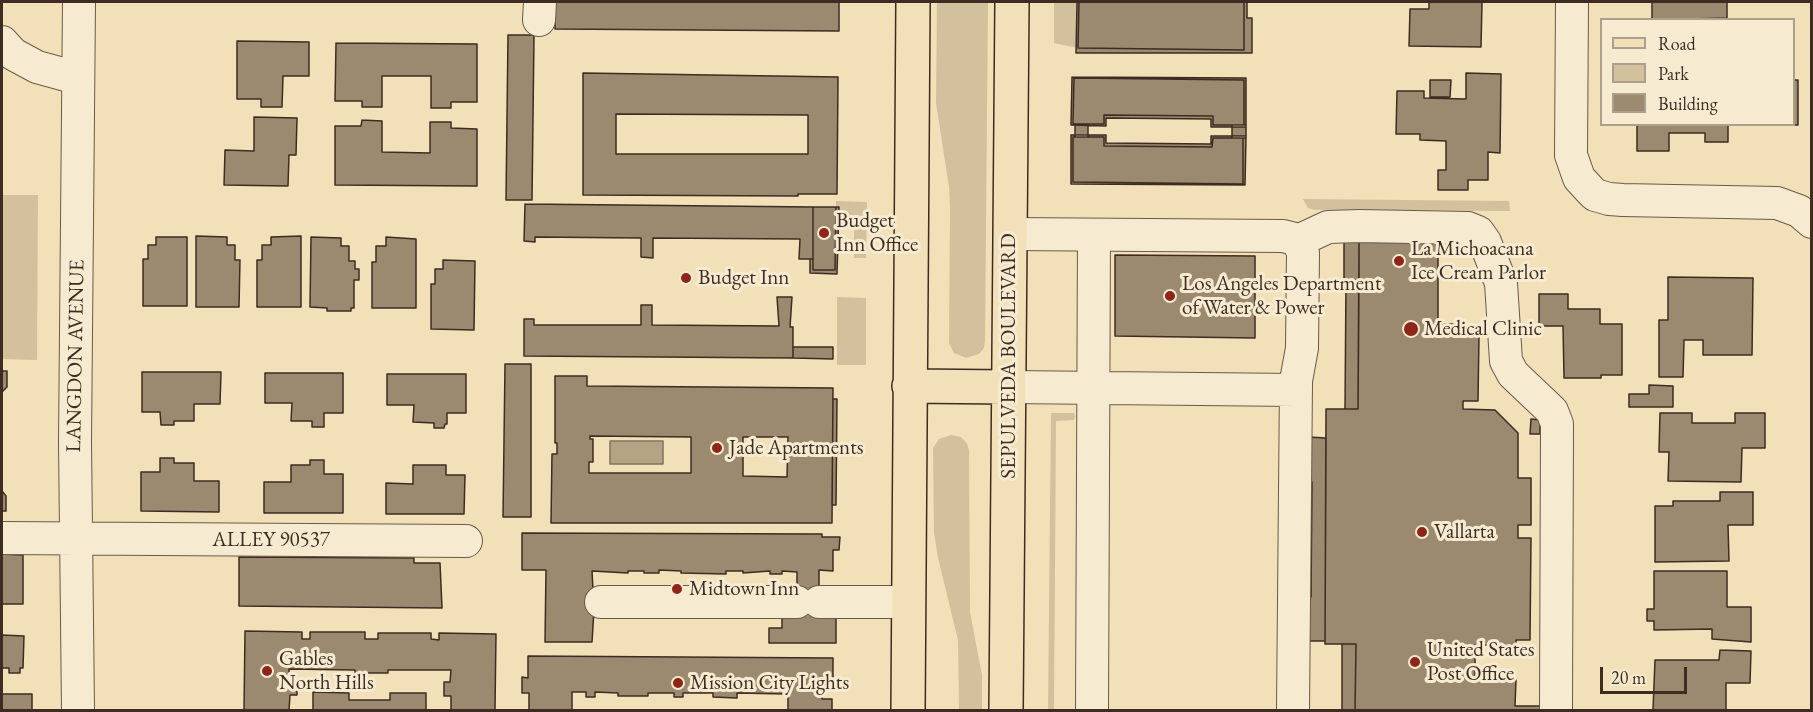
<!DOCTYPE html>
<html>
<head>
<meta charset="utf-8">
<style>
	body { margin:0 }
	#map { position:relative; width:1813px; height:712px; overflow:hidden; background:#f1e0b8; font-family:"EB Garamond",serif }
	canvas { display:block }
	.frame { position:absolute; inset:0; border:3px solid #3e2c22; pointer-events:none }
	.legend { position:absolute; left:1600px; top:18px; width:195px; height:108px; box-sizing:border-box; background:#f6ebd1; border:2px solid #ac9f8b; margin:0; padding:8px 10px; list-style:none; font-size:18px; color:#3e2c22 }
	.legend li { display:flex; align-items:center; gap:12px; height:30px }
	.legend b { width:30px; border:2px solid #ac9f8b }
	.scale { position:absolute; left:1600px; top:667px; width:87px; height:27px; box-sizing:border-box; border:3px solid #3e2c22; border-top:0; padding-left:8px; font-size:18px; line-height:21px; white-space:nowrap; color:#3e2c22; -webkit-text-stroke:4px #f6ebd1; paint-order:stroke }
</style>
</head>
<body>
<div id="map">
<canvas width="1813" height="712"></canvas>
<div class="frame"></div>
<ul class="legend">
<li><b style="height:8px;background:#f1e0b8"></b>Road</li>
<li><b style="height:16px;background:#d3c19e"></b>Park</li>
<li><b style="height:16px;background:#9b8a70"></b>Building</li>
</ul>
<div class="scale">20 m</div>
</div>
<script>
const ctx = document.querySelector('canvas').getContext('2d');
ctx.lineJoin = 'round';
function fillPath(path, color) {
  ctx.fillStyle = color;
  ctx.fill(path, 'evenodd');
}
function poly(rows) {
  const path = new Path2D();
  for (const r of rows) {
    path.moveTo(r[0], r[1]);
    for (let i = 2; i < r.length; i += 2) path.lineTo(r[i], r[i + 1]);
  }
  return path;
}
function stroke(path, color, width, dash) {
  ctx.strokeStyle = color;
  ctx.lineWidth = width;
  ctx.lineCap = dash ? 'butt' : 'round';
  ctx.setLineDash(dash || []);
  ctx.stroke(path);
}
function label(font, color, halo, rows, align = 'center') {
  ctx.font = font + ' "EB Garamond",serif';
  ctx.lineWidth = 6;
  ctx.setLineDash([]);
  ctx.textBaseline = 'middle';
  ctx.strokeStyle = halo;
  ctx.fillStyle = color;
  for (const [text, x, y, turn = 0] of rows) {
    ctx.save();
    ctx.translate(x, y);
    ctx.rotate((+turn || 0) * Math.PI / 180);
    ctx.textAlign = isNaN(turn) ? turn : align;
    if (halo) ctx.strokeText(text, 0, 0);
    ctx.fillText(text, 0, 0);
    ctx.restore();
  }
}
fillPath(poly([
	[937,2,988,2,985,341,984,348,979,354,966,358,954,353,949,343,950,209,949,187,936,103],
	[1054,2,1079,2,1078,48,1054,43],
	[2,195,38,195,37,360,2,359],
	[1303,199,1509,201,1510,211,1315,210,1308,208],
	[836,201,867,202,866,258,854,258,854,228,839,227,839,207,836,207],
	[837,297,866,298,866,365,837,365],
	[1051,413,1074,413,1075,417,1074,420,1056,421,1054,710,1048,710],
	[951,435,961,437,967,444,969,450,970,612,982,675,982,710,959,710,958,640,938,558,934,533,933,448,939,439]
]), '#d3c19e');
const water = poly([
	[610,441,663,441,663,464,610,464,610,441]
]);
fillPath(water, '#b4a385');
stroke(water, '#85735d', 1.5);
const building = poly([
	[555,2,839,2,839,31,555,29,555,2],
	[1077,2,1079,2,1078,48,1244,50,1244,2,1247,2,1247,18,1252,18,1252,53,1076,53,1077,2],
	[1079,2,1244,2,1244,50,1078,48,1079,2],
	[1429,2,1482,2,1481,47,1409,46,1410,9,1429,9,1429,2],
	[1652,2,1727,2,1727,18,1652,20,1652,2],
	[508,35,534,35,532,200,506,200,508,35],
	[237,41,309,42,309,76,283,76,282,107,261,107,261,99,237,99,237,41],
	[336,43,477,44,477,102,451,102,451,108,431,108,431,76,382,76,382,107,362,107,362,101,335,101,336,43],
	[583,73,838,77,837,194,798,194,798,196,583,195,583,73],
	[616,114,808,115,808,154,616,154,616,114],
	[1466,73,1501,74,1500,153,1488,152,1488,180,1468,180,1468,190,1438,190,1438,170,1446,170,1446,141,1420,140,1420,134,1396,134,1397,91,1424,91,1424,98,1466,99,1466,73],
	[1072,77,1246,78,1246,127,1211,127,1211,119,1106,118,1106,126,1071,125,1072,77],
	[1074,78,1244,80,1244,125,1213,125,1213,116,1104,115,1104,124,1073,124,1074,78],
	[1074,78,1244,80,1244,125,1213,125,1213,116,1104,115,1104,124,1073,124,1074,78],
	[1430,80,1451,80,1450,97,1430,97,1430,80],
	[1794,80,1798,80,1798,125,1766,125,1794,124,1794,80],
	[254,117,297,118,296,155,289,155,288,186,224,185,225,150,254,151,254,117],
	[362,120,382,121,382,152,430,153,430,122,451,122,451,128,477,129,477,186,335,185,335,126,361,126,362,120],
	[1075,124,1088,124,1088,137,1075,137,1075,124],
	[1637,124,1728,124,1728,142,1705,142,1705,133,1669,133,1669,151,1637,151,1637,124],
	[1232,125,1246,125,1246,138,1232,138,1232,125],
	[1071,135,1106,135,1106,143,1211,144,1211,136,1246,136,1245,185,1071,184,1071,135],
	[1073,137,1104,137,1104,146,1212,147,1213,138,1243,138,1243,184,1073,182,1073,137],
	[1073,137,1104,137,1104,146,1212,147,1213,138,1243,138,1243,184,1073,182,1073,137],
	[525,204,813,207,813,259,799,259,800,239,653,238,653,258,641,257,641,238,535,237,535,242,524,241,525,204],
	[813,207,836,207,835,270,813,270,813,207],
	[836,207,839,207,837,274,810,273,810,259,813,259,813,270,835,270,836,207],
	[196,236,227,237,227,245,235,245,235,260,240,260,239,307,196,307,196,236],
	[301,236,301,307,257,307,257,260,262,260,262,245,271,245,271,237,301,236],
	[156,237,187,237,187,306,143,306,143,259,148,259,148,245,156,245,156,237],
	[311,237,341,238,341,246,349,246,349,261,355,261,355,269,359,269,359,280,354,280,354,308,351,308,351,311,327,311,327,308,310,307,311,237],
	[386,237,416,239,416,308,372,308,372,262,376,262,376,246,386,246,386,237],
	[1344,242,1359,242,1359,280,1344,280,1344,242],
	[1359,242,1438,242,1438,324,1464,324,1464,335,1479,335,1478,401,1463,401,1463,409,1495,410,1518,433,1518,478,1531,478,1531,525,1518,525,1518,538,1531,538,1530,640,1516,640,1516,645,1475,645,1475,680,1516,680,1515,706,1543,706,1543,710,1355,710,1356,644,1325,644,1326,409,1358,409,1359,242],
	[1115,255,1255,256,1255,338,1115,336,1115,255],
	[443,260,475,261,474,330,431,329,431,284,435,284,435,269,443,269,443,260],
	[1668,277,1753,278,1752,355,1703,355,1703,340,1684,340,1683,377,1659,377,1659,320,1668,320,1668,277],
	[1346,280,1359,280,1358,409,1345,409,1346,280],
	[1539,294,1568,294,1568,309,1600,309,1600,324,1622,324,1622,375,1601,375,1601,378,1564,378,1563,326,1539,326,1539,294],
	[777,297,792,297,790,327,793,327,793,358,524,356,524,319,534,319,534,325,641,325,641,305,652,305,652,325,779,326,777,297],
	[793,347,833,347,833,359,793,358,793,347],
	[505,364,531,364,531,517,503,517,505,364],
	[2,371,7,371,7,387,2,392,2,371],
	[142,372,221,372,220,404,194,404,194,421,174,421,174,425,161,425,160,412,142,412,142,372],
	[265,373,343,373,343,413,324,413,324,427,312,427,312,421,291,421,292,403,265,403,265,373],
	[387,374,466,374,466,413,447,413,447,424,445,424,444,428,434,428,434,423,413,422,414,405,387,405,387,374],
	[555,376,587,376,587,386,833,388,832,523,551,523,552,454,557,454,557,443,555,443,555,376],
	[590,436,691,437,691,473,589,473,589,462,593,462,593,439,590,439,590,436],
	[743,437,788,437,787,477,743,476,743,437],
	[1649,385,1673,386,1673,407,1629,407,1629,394,1649,394,1649,385],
	[833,399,837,399,836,505,832,505,833,399],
	[1660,413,1692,413,1692,423,1735,423,1735,413,1765,413,1765,448,1742,448,1741,482,1668,481,1669,452,1659,452,1660,413],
	[1531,419,1540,420,1540,434,1530,434,1531,419],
	[1308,437,1326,438,1325,641,1307,641,1307,597,1311,597,1312,482,1308,482,1308,437],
	[160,458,174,458,174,463,194,463,194,481,219,481,219,512,141,511,141,472,160,472,160,458],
	[310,460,324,460,324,474,343,474,343,513,264,513,264,482,291,482,291,465,310,465,310,460],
	[413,465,446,465,446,475,465,475,464,514,386,514,386,483,413,484,413,465],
	[2,491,6,496,6,511,2,511,2,491],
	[1720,492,1753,492,1753,525,1728,525,1729,561,1655,562,1655,506,1673,506,1673,501,1720,501,1720,492],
	[522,533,822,534,822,537,840,537,839,550,833,550,833,571,819,570,819,615,836,615,836,643,769,643,769,628,782,628,782,615,797,615,797,572,782,571,782,574,770,574,770,571,743,573,743,571,726,571,726,574,681,573,681,571,659,570,659,573,644,573,644,571,628,571,628,573,592,571,594,610,592,642,545,642,546,570,522,570,522,533],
	[2,554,23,555,23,604,2,604,2,554],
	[239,557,414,558,414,563,440,563,442,608,239,606,239,557],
	[1654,571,1727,571,1727,607,1751,607,1751,642,1712,639,1712,629,1654,630,1654,621,1647,621,1647,609,1654,609,1654,571],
	[245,631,302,632,302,639,310,639,310,632,365,632,365,639,378,639,378,633,431,633,431,639,439,640,439,633,496,634,495,710,451,710,451,696,444,696,444,682,450,682,451,670,388,670,388,673,355,673,355,670,289,669,289,681,297,681,297,695,290,695,289,710,244,710,245,631],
	[2,635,24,636,23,668,20,668,20,673,9,673,9,668,2,668,2,635],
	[1342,644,1356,644,1355,710,1342,710,1342,644],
	[1720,650,1751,651,1750,683,1726,683,1726,710,1653,710,1655,660,1719,660,1720,650],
	[528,656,833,658,833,688,822,688,822,699,832,699,832,710,788,710,788,694,737,693,737,698,713,697,713,693,683,693,683,697,674,697,674,693,648,693,648,696,618,696,618,693,595,692,595,697,586,697,586,692,572,692,572,710,529,710,529,693,522,693,522,677,528,678,528,656],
	[313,692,349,693,349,700,390,700,390,693,426,693,426,710,313,710,313,692],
	[2,694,32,694,32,710,2,710,2,694]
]);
fillPath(building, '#9b8a70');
stroke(building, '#3e2c22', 1.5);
const minor = poly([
	[1572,2,1571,155,1579,178,1590,190,1595,195,1609,199,1623,200,1777,203,1799,211,1812,222],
	[539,20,540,2],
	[2,42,13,54,37,67,77,78],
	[1010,234,1283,236,1295,239,1299,243,1303,253,1302,348,1296,381,1293,710],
	[1298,241,1328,227,1359,226,1468,228,1478,232,1485,242,1501,283,1506,361,1513,374,1552,411,1557,424,1556,710],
	[1009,387,1296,390],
	[2,538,466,541],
	[601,602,797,602],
	[819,602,909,602],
	[78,710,75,442,79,2],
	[1092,710,1094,235]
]);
const major = poly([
	[909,386,1009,387],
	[908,710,913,2],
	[1006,710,1012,2]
]);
stroke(minor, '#6b5948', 34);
stroke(major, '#3e2c22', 36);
stroke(minor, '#f6ebd1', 32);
stroke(major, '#f1e0b8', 33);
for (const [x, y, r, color] of [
	[824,233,6,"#8f2418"],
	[1399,261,6,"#8f2418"],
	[686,278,6,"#8f2418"],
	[1170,296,6,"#8f2418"],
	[1411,329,8,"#8f2418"],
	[717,448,6,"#8f2418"],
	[1422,532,6,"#8f2418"],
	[677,589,6,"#8f2418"],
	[1415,662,6,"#8f2418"],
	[267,671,6,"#8f2418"],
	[678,683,6,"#8f2418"]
]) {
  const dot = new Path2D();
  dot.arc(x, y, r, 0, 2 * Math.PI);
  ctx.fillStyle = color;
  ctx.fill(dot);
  stroke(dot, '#f6ebd1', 2);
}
label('21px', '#3e2c22', '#f6ebd1', [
	["Budget",836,221],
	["Inn Office",836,245],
	["La Michoacana",1411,249],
	["Ice Cream Parlor",1411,273],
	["Budget Inn",698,278],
	["Los Angeles Department",1182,284],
	["of Water & Power",1182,308],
	["Medical Clinic",1424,329],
	["Jade Apartments",729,448],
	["Vallarta",1434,532],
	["Midtown Inn",689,589],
	["United States",1427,650],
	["Post Office",1427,674],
	["Gables",279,659],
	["North Hills",279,683],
	["Mission City Lights",690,683]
], 'left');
label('21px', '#3e2c22', '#f6ebd1', [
	["LANGDON AVENUE",76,356,-89],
	["SEPULVEDA BOULEVARD",1009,356,-90],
	["ALLEY 90537",271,540]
]);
</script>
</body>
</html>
